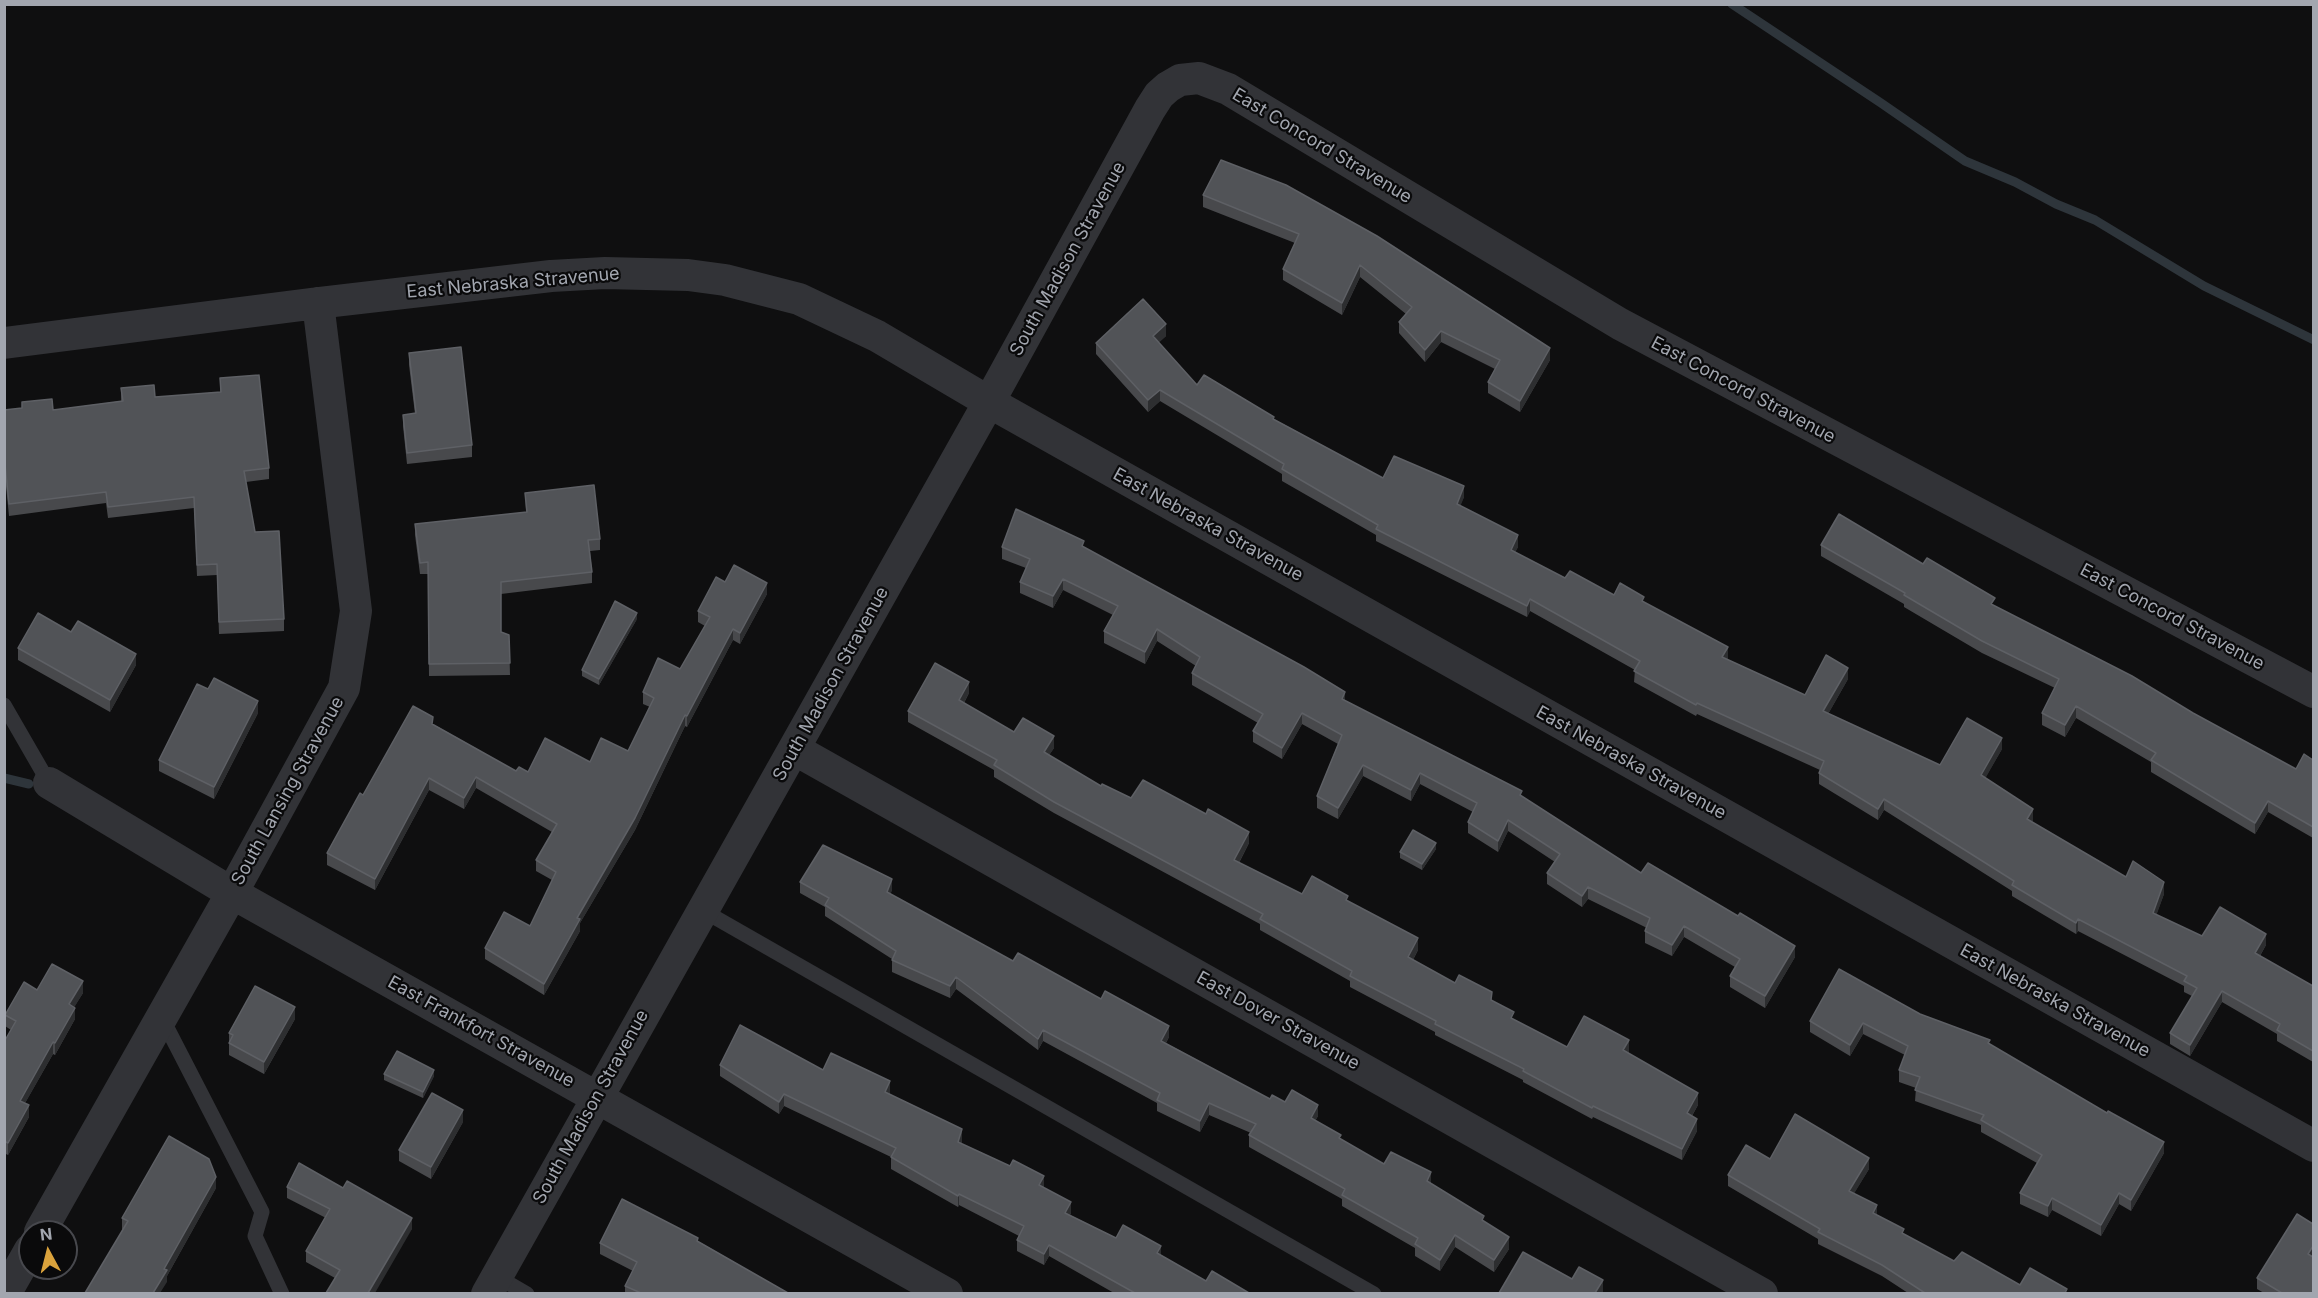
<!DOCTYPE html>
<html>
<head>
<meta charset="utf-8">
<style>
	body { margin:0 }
	#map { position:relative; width:2318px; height:1298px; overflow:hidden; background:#0f0f10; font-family:Inter,sans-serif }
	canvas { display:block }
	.frame { position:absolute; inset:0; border:6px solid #a2a6af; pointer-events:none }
	.north { position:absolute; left:18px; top:1220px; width:60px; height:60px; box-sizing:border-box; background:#0a0a0b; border:2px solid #47484d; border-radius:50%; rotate:353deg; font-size:16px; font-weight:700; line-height:24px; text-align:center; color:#a2a6af }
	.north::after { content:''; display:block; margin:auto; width:21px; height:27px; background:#dba33c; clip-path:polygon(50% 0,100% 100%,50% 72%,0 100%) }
</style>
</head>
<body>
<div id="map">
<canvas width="2318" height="1298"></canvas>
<div class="frame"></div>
<div class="north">N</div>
</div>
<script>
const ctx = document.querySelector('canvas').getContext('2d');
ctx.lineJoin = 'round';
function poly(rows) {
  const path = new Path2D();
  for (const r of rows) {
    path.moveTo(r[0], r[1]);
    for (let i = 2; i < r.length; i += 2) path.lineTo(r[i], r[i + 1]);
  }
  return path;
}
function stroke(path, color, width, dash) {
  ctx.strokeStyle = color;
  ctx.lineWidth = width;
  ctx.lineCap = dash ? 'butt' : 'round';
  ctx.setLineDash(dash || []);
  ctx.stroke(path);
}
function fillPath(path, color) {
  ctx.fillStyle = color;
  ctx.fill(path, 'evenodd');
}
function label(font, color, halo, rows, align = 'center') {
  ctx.font = font + ' Inter,sans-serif';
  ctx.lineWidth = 4.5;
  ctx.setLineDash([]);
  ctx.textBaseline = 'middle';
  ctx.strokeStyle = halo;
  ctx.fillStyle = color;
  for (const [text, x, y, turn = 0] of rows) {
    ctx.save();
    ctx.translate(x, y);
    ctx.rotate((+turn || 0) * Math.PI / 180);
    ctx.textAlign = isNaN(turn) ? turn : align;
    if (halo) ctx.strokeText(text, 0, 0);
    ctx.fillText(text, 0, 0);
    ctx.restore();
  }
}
stroke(poly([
	[1732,4,1881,103,1965,161,2015,182,2056,204,2095,220,2204,286,2314,340],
	[4,778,29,784]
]), '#2e353b', 9);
stroke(poly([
	[4,705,49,783],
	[702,910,1374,1294],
	[162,1018,262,1212,255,1236,282,1294],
	[496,1276,527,1294]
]), '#323337', 15);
stroke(poly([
	[4,343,318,303,551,276,605,273,688,275,725,280,799,299,877,336,989,402,2314,1146],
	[794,749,1762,1294],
	[49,783,232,893,947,1294],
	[40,1232,232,893,344,688,356,611,318,303],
	[5,1294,30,1250],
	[487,1294,989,402,1150,109,1159,95,1168,87,1180,80,1199,78,1228,89,1620,324,2314,692]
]), '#323337', 32);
fillPath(poly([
	[1221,160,1550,360,1520,412,1488,393,1488,382,1495,369,1441,342,1425,362,1399,333,1399,322,1406,314,1360,277,1342,315,1283,280,1283,269,1295,243,1203,207,1203,195],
	[1166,336,1158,343,1197,385,1274,419,1383,478,1464,497,1460,505,1518,547,1515,552,1565,578,1614,595,1644,602,1728,659,1727,659,1805,695,1848,679,1828,714,1940,765,2002,749,1985,778,2033,820,2032,822,2126,877,2164,894,2156,915,2202,936,2266,945,2260,956,2313,986,2313,1062,2277,1041,2277,1034,2222,1002,2190,1056,2170,1044,2170,1033,2192,996,2184,992,2184,986,2078,931,2076,934,2012,896,2012,891,1884,810,1878,820,1819,784,1819,773,1820,770,1697,714,1696,716,1634,682,1635,670,1530,611,1527,617,1376,541,1376,535,1282,481,1282,474,1160,401,1148,412,1096,354,1096,343],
	[409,353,472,445,472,457,407,464,403,426,403,415,415,414,409,365],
	[220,378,269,468,269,479,246,482,255,532,284,619,284,631,219,634,217,575,197,576,194,508,108,518,106,503,9,516,4,466,4,410,53,410,121,401,121,388,155,397,220,392],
	[525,493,600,539,600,550,590,551,592,572,592,583,501,594,501,632,509,635,510,675,429,676,428,574,420,574,415,535,415,524,526,512],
	[1821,545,1995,606,2296,769,2313,760,2313,838,2268,812,2255,834,2151,772,2151,762,2076,718,2065,737,2042,725,2042,713,2055,688,1982,653,1904,607,1904,604,1821,556],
	[1002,547,1084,547,1345,701,1522,796,1641,873,1795,957,1765,1008,1730,987,1730,976,1735,967,1684,937,1672,956,1645,943,1645,931,1647,928,1588,899,1582,907,1547,884,1547,873,1555,862,1508,831,1498,852,1468,833,1468,822,1473,812,1420,784,1411,801,1363,776,1338,819,1317,808,1317,796,1338,744,1302,724,1282,759,1253,742,1253,731,1258,723,1192,685,1192,673,1196,666,1157,641,1145,664,1104,643,1104,631,1113,615,1063,590,1053,608,1020,593,1020,582,1026,568,1002,559],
	[725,582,767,594,740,644,733,640,687,727,685,726,635,830,580,923,580,931,544,995,485,959,485,948,530,926,552,880,536,871,536,860,552,832,476,788,464,809,429,790,375,890,327,865,327,853,363,795,433,724,516,771,528,772,590,762,628,751,650,707,643,704,643,692,680,669,705,626,698,622,698,611],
	[637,619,599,685,582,676,582,670],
	[18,648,136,665,110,712,18,660],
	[969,693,964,703,1014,732,1054,748,1049,755,1101,786,1249,843,1239,863,1302,894,1348,901,1418,950,1413,960,1455,983,1492,1000,1514,1020,1567,1047,1629,1052,1628,1053,1698,1105,1692,1116,1697,1131,1682,1160,1593,1117,1592,1119,1523,1082,1523,1080,1435,1035,1435,1032,1350,987,1350,981,1260,930,1260,924,1054,813,994,777,994,770,908,722,908,711],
	[258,713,214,799,159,771,159,760],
	[1436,849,1422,870,1400,858,1400,852],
	[800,882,892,890,890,894,1013,961,1169,1037,1166,1043,1270,1099,1285,1102,1318,1116,1315,1121,1341,1139,1384,1164,1431,1183,1484,1221,1509,1249,1494,1272,1455,1247,1440,1271,1415,1256,1415,1248,1342,1206,1342,1199,1249,1147,1249,1135,1251,1133,1209,1115,1200,1132,1157,1111,1157,1103,1043,1041,1038,1050,956,989,950,998,892,972,892,959,825,916,825,907,800,893],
	[37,990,83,993,74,1007,75,1019,55,1055,53,1054,25,1103,29,1117,8,1155,4,1153,4,1042,11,1030,5,1026,5,1015],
	[1920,1014,1990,1044,2164,1153,2131,1211,2119,1204,2101,1236,2052,1210,2048,1217,2020,1204,2020,1193,2037,1163,1981,1132,1981,1125,1915,1101,1916,1088,1899,1082,1899,1070,1905,1055,1863,1034,1850,1056,1810,1032,1810,1021],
	[295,1019,264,1074,229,1055,229,1033],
	[720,1065,823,1070,890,1093,890,1094,962,1141,961,1144,1043,1188,1071,1213,1070,1215,1116,1238,1161,1255,1206,1281,1249,1293,1114,1293,1049,1256,1044,1265,1017,1251,1017,1240,1019,1236,959,1205,958,1207,891,1169,891,1157,784,1106,779,1114,720,1076],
	[384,1074,434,1076,423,1098,384,1080],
	[463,1122,431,1179,399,1161,399,1150],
	[1770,1159,1869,1169,1854,1193,1877,1215,1904,1234,1954,1261,2020,1285,2067,1293,1908,1293,1882,1276,1818,1244,1818,1239,1728,1186,1728,1175],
	[287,1187,412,1229,335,1278,306,1262,306,1251,326,1218,287,1198],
	[216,1188,167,1276,167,1282,122,1229,122,1218],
	[698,1241,788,1293,625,1293,625,1286,633,1271,600,1254,600,1243],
	[2257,1278,2313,1293,2264,1293,2257,1289]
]), '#48494c');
fillPath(poly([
	[1360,265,1360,277,1342,315,1342,303],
	[1166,324,1166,336,1153,348,1153,336],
	[1441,331,1441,342,1425,362,1425,350],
	[1550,348,1550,360,1520,412,1520,401],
	[1160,390,1160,401,1148,412,1148,400],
	[1464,486,1464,497,1457,515,1457,504],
	[1518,535,1518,547,1511,561,1511,550],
	[1063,579,1063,590,1053,608,1053,596],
	[767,583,767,594,740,644,740,633],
	[1530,599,1530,611,1527,617,1527,606],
	[637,613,637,619,599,685,599,679],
	[733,629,733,640,687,727,687,716],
	[1157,629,1157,641,1145,664,1145,652],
	[1728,647,1728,659,1722,669,1722,657],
	[136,654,136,665,110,712,110,700],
	[1848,668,1848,679,1823,723,1823,711],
	[969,682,969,693,959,712,959,700],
	[1345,692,1345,703,1342,699],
	[258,701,258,713,214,799,214,787],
	[2076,706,2076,718,2065,737,2065,725],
	[1302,713,1302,724,1282,759,1282,748],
	[685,715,685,726,635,830,580,923,580,931,544,995,544,984,577,918],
	[1054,736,1054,748,1044,763,1044,752],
	[2002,738,2002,749,1981,786,1981,775],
	[1363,765,1363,776,1338,819,1338,808],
	[1420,773,1420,784,1411,801,1411,790],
	[476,777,476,788,464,809,464,798],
	[429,778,429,790,375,890,375,879],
	[1884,799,1884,810,1878,820,1878,809],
	[2268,801,2268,812,2255,834,2255,823],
	[2033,809,2033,820,2027,830,2027,819],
	[1508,820,1508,831,1498,852,1498,841],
	[1249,832,1249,843,1234,872,1234,860],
	[1436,843,1436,849,1422,870,1422,864],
	[892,879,892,890,887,904,887,892],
	[2164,882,2164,894,2153,925,2153,913],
	[1588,887,1588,899,1582,907,1582,896],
	[2078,919,2078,931,2076,934,2076,923],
	[1684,926,1684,937,1672,956,1672,945],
	[2266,934,2266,945,2255,964,2255,953],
	[1418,938,1418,950,1408,969,1408,957],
	[1795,946,1795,957,1765,1008,1765,996],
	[956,977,956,989,950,998,950,986],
	[83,981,83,993,69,1016,69,1004],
	[2222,991,2222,1002,2190,1056,2190,1045],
	[295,1007,295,1019,264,1074,264,1062],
	[75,1008,75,1019,55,1055,55,1043],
	[1863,1023,1863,1034,1850,1056,1850,1045],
	[1169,1026,1169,1037,1161,1052,1161,1041],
	[1043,1030,1043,1041,1038,1050,1038,1039],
	[1629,1040,1629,1052,1623,1061,1623,1050],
	[53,1042,53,1054,20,1112,20,1101],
	[434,1070,434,1076,423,1098,423,1092],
	[890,1081,890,1093,885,1103,885,1092],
	[1698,1093,1698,1105,1687,1124,1687,1113],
	[784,1094,784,1106,779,1114,779,1102],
	[1209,1103,1209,1115,1200,1132,1200,1121],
	[29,1105,29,1117,8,1155,8,1143],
	[1318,1105,1318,1116,1311,1129,1311,1118],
	[463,1110,463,1122,431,1179,431,1167],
	[1697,1119,1697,1131,1682,1160,1682,1149],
	[962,1129,962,1141,958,1154,958,1142],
	[2164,1142,2164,1153,2131,1211,2131,1200],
	[1869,1158,1869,1169,1849,1202,1849,1191],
	[1431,1172,1431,1184,1427,1181],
	[1044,1176,1044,1187,1039,1197,1039,1185],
	[216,1177,216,1188,167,1276,167,1282,160,1293,153,1293,164,1269],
	[2119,1193,2119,1204,2101,1236,2101,1225],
	[959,1194,959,1205,958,1207,958,1196],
	[2052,1198,2052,1210,2048,1217,2048,1206],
	[1071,1202,1071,1213,1065,1224,1065,1213],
	[1877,1205,1877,1216,1873,1213],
	[412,1218,412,1229,375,1293,368,1293],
	[1455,1235,1455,1247,1440,1271,1440,1260],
	[1509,1237,1509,1249,1494,1272,1494,1260],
	[1049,1245,1049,1256,1044,1265,1044,1254],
	[1161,1246,1161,1257,1157,1253],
	[2313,1246,2313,1257,2308,1254],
	[1603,1280,1603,1292,1602,1293,1595,1293]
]), '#2d2e30');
const building = poly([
	[1221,160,1286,185,1377,236,1550,348,1520,401,1488,382,1500,360,1441,331,1425,350,1399,322,1412,307,1360,265,1342,303,1283,269,1299,234,1203,195,1221,160],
	[1143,299,1166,324,1153,336,1197,385,1204,375,1274,417,1273,419,1383,478,1394,456,1464,486,1457,504,1518,535,1511,550,1565,578,1570,571,1614,595,1620,583,1644,597,1642,601,1728,647,1722,657,1805,695,1826,655,1848,668,1823,711,1940,765,1967,718,2002,738,1981,775,2033,809,2027,819,2126,877,2133,861,2164,882,2153,913,2202,936,2220,907,2266,934,2255,953,2313,986,2313,1051,2277,1030,2280,1024,2222,991,2190,1045,2170,1033,2197,988,2184,981,2187,976,2078,919,2076,923,2012,885,2014,881,1884,799,1878,809,1819,773,1824,761,1697,703,1696,705,1634,671,1640,661,1530,599,1527,606,1376,529,1378,525,1282,469,1284,464,1160,390,1148,400,1096,343,1143,299],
	[461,347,472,445,407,453,403,415,416,413,409,353,461,347],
	[259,375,269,468,244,471,255,532,279,531,284,619,219,622,217,564,197,565,194,497,108,507,106,492,9,504,4,454,4,410,22,408,22,402,52,399,53,410,123,401,121,388,154,385,155,397,221,392,220,378,259,375],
	[594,485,600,539,588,540,592,572,501,582,501,632,509,635,510,663,429,664,428,562,420,563,415,524,527,512,525,493,594,485],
	[1016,509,1084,541,1082,546,1304,667,1345,692,1342,699,1522,791,1520,795,1641,873,1648,863,1738,916,1740,913,1795,946,1765,996,1730,976,1740,959,1684,926,1672,945,1645,931,1650,918,1588,887,1582,896,1547,873,1560,854,1508,820,1498,841,1468,822,1477,803,1420,773,1411,790,1363,765,1338,808,1317,796,1342,735,1302,713,1282,748,1253,731,1263,714,1192,673,1200,657,1157,629,1145,652,1104,631,1118,606,1063,579,1053,596,1020,582,1030,559,1002,547,1016,509],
	[1839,514,1923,564,1927,558,1995,598,1991,604,2132,676,2193,713,2296,769,2304,754,2313,760,2313,827,2268,801,2255,823,2151,760,2156,753,2076,706,2065,725,2042,713,2059,679,1982,641,1904,595,1905,593,1821,545,1839,514],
	[734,565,767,583,740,633,733,629,687,716,685,715,635,818,577,918,580,919,544,984,485,948,504,912,530,926,556,872,536,860,557,824,476,777,464,798,429,778,375,879,327,853,360,793,363,795,413,706,433,717,432,724,516,771,519,767,528,772,545,738,590,762,601,738,628,751,654,698,643,692,658,658,680,669,710,617,698,611,716,577,725,582,734,565],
	[615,601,637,613,599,679,582,670,615,601],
	[38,613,71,632,78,621,136,654,110,700,18,648,38,613],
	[935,663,969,682,959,700,1014,732,1023,718,1054,736,1044,752,1101,786,1102,784,1131,798,1143,780,1206,814,1208,809,1249,832,1234,860,1302,894,1312,876,1348,896,1346,900,1418,938,1408,957,1455,983,1459,975,1492,992,1491,1000,1514,1012,1511,1018,1567,1047,1584,1016,1629,1040,1623,1050,1698,1093,1687,1113,1697,1119,1682,1149,1593,1106,1592,1108,1523,1071,1524,1069,1435,1024,1436,1021,1350,976,1352,971,1260,919,1263,914,1054,802,994,765,997,760,908,711,935,663],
	[214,678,258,701,214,787,159,760,197,684,208,689,214,678],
	[1413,830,1436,843,1422,864,1400,852,1413,830],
	[823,845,892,879,887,892,1013,961,1018,953,1101,999,1105,991,1169,1026,1161,1041,1270,1099,1272,1095,1285,1102,1292,1090,1318,1105,1311,1118,1341,1135,1339,1138,1384,1164,1391,1152,1431,1172,1427,1181,1484,1216,1482,1220,1509,1237,1494,1260,1455,1235,1440,1260,1415,1244,1418,1238,1342,1195,1345,1189,1249,1135,1256,1124,1209,1103,1200,1121,1157,1100,1160,1093,1043,1030,1038,1039,956,977,950,986,892,960,896,951,825,905,829,898,800,882,823,845],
	[52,964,83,981,69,1004,75,1008,55,1043,53,1042,20,1101,29,1105,8,1143,4,1141,4,1042,16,1021,5,1015,24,982,37,990,52,964],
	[1839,969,1920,1014,1990,1040,1988,1043,2107,1113,2108,1111,2164,1142,2131,1200,2119,1193,2101,1225,2052,1198,2048,1206,2020,1193,2042,1155,1981,1120,1984,1115,1915,1090,1920,1077,1899,1070,1908,1046,1863,1023,1850,1045,1810,1021,1839,969],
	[255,986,295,1007,264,1062,229,1043,233,1035,229,1033,255,986],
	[740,1025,823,1070,831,1053,890,1081,885,1092,962,1129,958,1142,1010,1166,1013,1160,1044,1176,1039,1185,1071,1202,1065,1213,1116,1238,1123,1225,1161,1246,1157,1253,1206,1281,1212,1271,1249,1293,1135,1293,1049,1245,1044,1254,1017,1240,1024,1226,959,1194,958,1196,891,1157,896,1148,784,1094,779,1102,720,1065,740,1025],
	[397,1051,434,1070,423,1092,384,1074,397,1051],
	[432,1093,463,1110,431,1167,399,1150,432,1093],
	[1795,1114,1869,1158,1849,1191,1877,1205,1873,1213,1904,1229,1902,1233,1954,1261,1962,1252,2020,1285,2030,1268,2067,1289,2065,1293,1925,1293,1882,1265,1818,1232,1820,1229,1728,1175,1746,1145,1770,1159,1795,1114],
	[169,1136,209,1159,216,1177,164,1269,167,1270,153,1293,85,1293,128,1221,122,1218,169,1136],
	[299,1163,343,1188,347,1181,412,1218,368,1293,326,1293,340,1270,306,1251,330,1209,287,1187,299,1163],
	[622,1199,698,1238,697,1241,788,1293,641,1293,625,1286,637,1262,600,1243,622,1199],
	[2297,1214,2313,1224,2313,1246,2308,1254,2313,1257,2313,1293,2282,1293,2257,1278,2297,1214],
	[1523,1252,1572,1279,1579,1267,1603,1280,1595,1293,1499,1293,1523,1252]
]);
fillPath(building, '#515357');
stroke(building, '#5e6065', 1.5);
label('18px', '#a2a6af', '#0a0a0b', [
	["East Concord Stravenue",1322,146,31],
	["South Madison Stravenue",1068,259,-61],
	["East Nebraska Stravenue",513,283,-5],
	["East Concord Stravenue",1743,390,28],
	["East Nebraska Stravenue",1208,525,29],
	["East Concord Stravenue",2172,617,28],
	["South Madison Stravenue",831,684,-61],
	["East Nebraska Stravenue",1631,763,29],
	["South Lansing Stravenue",288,791,-61],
	["East Nebraska Stravenue",2055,1001,29],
	["East Dover Stravenue",1278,1021,29],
	["East Frankfort Stravenue",481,1032,29],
	["South Madison Stravenue",591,1107,-61]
]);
</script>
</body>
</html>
